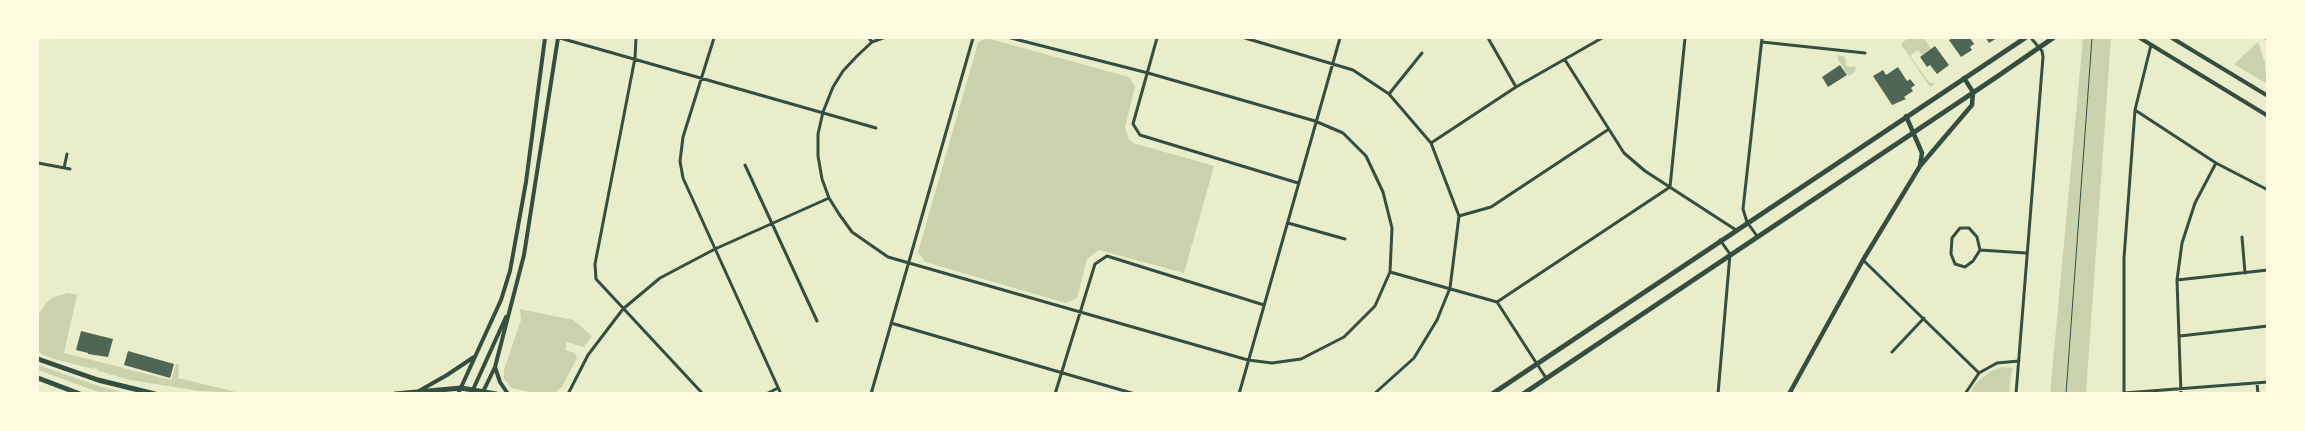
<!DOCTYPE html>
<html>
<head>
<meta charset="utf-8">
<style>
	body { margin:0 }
	#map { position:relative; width:2305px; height:431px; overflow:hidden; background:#e9edc9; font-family:"Playfair Display",serif }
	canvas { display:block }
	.frame { position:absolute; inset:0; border:39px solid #fefae0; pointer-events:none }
</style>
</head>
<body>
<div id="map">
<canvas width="2305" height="431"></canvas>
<div class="frame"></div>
</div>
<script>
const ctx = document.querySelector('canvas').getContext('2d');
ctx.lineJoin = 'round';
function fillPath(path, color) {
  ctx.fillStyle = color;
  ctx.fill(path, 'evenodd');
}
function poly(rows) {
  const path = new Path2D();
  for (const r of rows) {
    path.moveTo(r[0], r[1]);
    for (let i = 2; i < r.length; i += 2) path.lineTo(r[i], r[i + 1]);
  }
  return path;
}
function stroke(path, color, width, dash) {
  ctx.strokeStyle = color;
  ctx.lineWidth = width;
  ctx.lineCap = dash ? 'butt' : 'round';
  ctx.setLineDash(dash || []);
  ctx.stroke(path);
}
fillPath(poly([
	[986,38,1129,77,1135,86,1125,128,1129,139,1133,143,1214,166,1184,273,1099,250,1087,259,1077,298,1066,303,925,262,918,252,978,43],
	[1908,38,1924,38,1931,49,1922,55,1918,50,1910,56,1929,82,1935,84,1930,87,1901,44],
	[2083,38,2111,38,2086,393,2050,394],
	[2258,42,2265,63,2267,84,2234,64],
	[1838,55,1845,57,1846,66,1856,67,1855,72,1849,76,1837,58],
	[68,293,77,295,64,353,171,380,176,364,179,365,178,378,240,393,200,391,130,380,99,371,94,367,93,369,54,359,41,354,38,350,38,315,47,302,53,297],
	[520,309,573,320,592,336,584,347,567,342,565,350,575,353,577,358,562,387,554,393,535,393,512,388,504,379,504,370,521,320],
	[38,365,99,386,126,393,101,393,38,370],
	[2002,367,2012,368,2009,393,1970,393,1976,383,1991,371]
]), '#cad2ad');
fillPath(poly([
	[1953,38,1970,38,1974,44,1970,47,1972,50,1961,57,1949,40],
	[1986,38,1997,38,1989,43],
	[1935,46,1949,65,1937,74,1930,65,1927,67,1920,57],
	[1840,65,1847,75,1828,87,1822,77],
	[1898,67,1907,81,1910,79,1915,85,1911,88,1913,91,1904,97,1906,99,1892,105,1873,76,1883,70,1886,75],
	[81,331,113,339,108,357,88,354,88,353,76,350],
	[128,351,174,364,170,378,124,365]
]), '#4f6655');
stroke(poly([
	[2066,394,2092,38]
]), '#344e41', 1);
stroke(poly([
	[560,38,876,128],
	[636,38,635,58,595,264,596,279,703,394],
	[714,38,683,137,680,161,683,178,781,394],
	[869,38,872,42],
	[883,38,872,42,857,56,843,71,833,87,823,112,818,134,818,156,822,179,829,198,839,214,852,232,888,257,1248,360,1272,363,1301,359,1344,337,1375,306,1390,272,1392,228,1383,192,1366,156,1343,133,1315,121,1148,73,1011,38],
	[1157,38,1133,124,1140,135,1298,183],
	[1245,38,1353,70,1389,94,1431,143,1459,216,1450,288,1437,320,1414,358,1374,394],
	[1488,38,1516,87],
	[2266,38,2268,40],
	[1762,42,1865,53],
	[1565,60,1624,153,1645,171,1736,230],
	[1389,94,1422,53],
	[2135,110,2216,163,2268,190],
	[1431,143,1516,87,1602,38],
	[38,163,70,169],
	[745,165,817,321],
	[64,168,67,154],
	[1459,216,1491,207,1609,129],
	[1288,223,1345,239],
	[1757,236,1747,222,1743,209,1762,38],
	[2242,237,2245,273],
	[1980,250,1977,237,1969,228,1960,228,1952,238,1951,254,1955,264,1965,267,1973,261,1980,250,2026,253],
	[1863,260,1979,373],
	[1390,272,1497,302,1546,378],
	[2177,280,2268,270],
	[1497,302,1670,187,1685,38],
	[891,323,1135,394],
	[2180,336,2268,326],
	[1892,352,1924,318],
	[2257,383,2258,394],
	[2124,393,2268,382],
	[568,394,588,355,623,309,660,278,715,249,829,198],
	[766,394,778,388],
	[871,394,973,38],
	[1055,394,1095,264,1107,256,1264,305],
	[1239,394,1340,38],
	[1718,394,1730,254,1720,240],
	[1965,394,1979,373,1997,363,2019,361],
	[2016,394,2043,57,2042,51,2031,38],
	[2124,394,2124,258,2135,110,2151,45],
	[2181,394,2177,280,2182,243,2195,203,2216,163]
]), '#344e41', 3);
stroke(poly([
	[2140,38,2268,116],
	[2172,38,2268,96],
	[495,367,500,382,508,394],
	[419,391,447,375,474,357],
	[458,394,501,300,510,271,526,182,545,38],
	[471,394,506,317],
	[482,394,495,367,524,255,558,38]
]), '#344e41', 4);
stroke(poly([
	[1906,116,1922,153,1920,165],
	[1789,394,1863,260,1920,166,1972,105,1973,92,1964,78]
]), '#344e41', 4.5);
stroke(poly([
	[1492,394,2025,38],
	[1523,394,1998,76,2053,38]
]), '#344e41', 5);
stroke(poly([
	[38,359,98,380,155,394],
	[38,378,80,394],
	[395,394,461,388,496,394]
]), '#344e41', 5);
</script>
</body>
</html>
